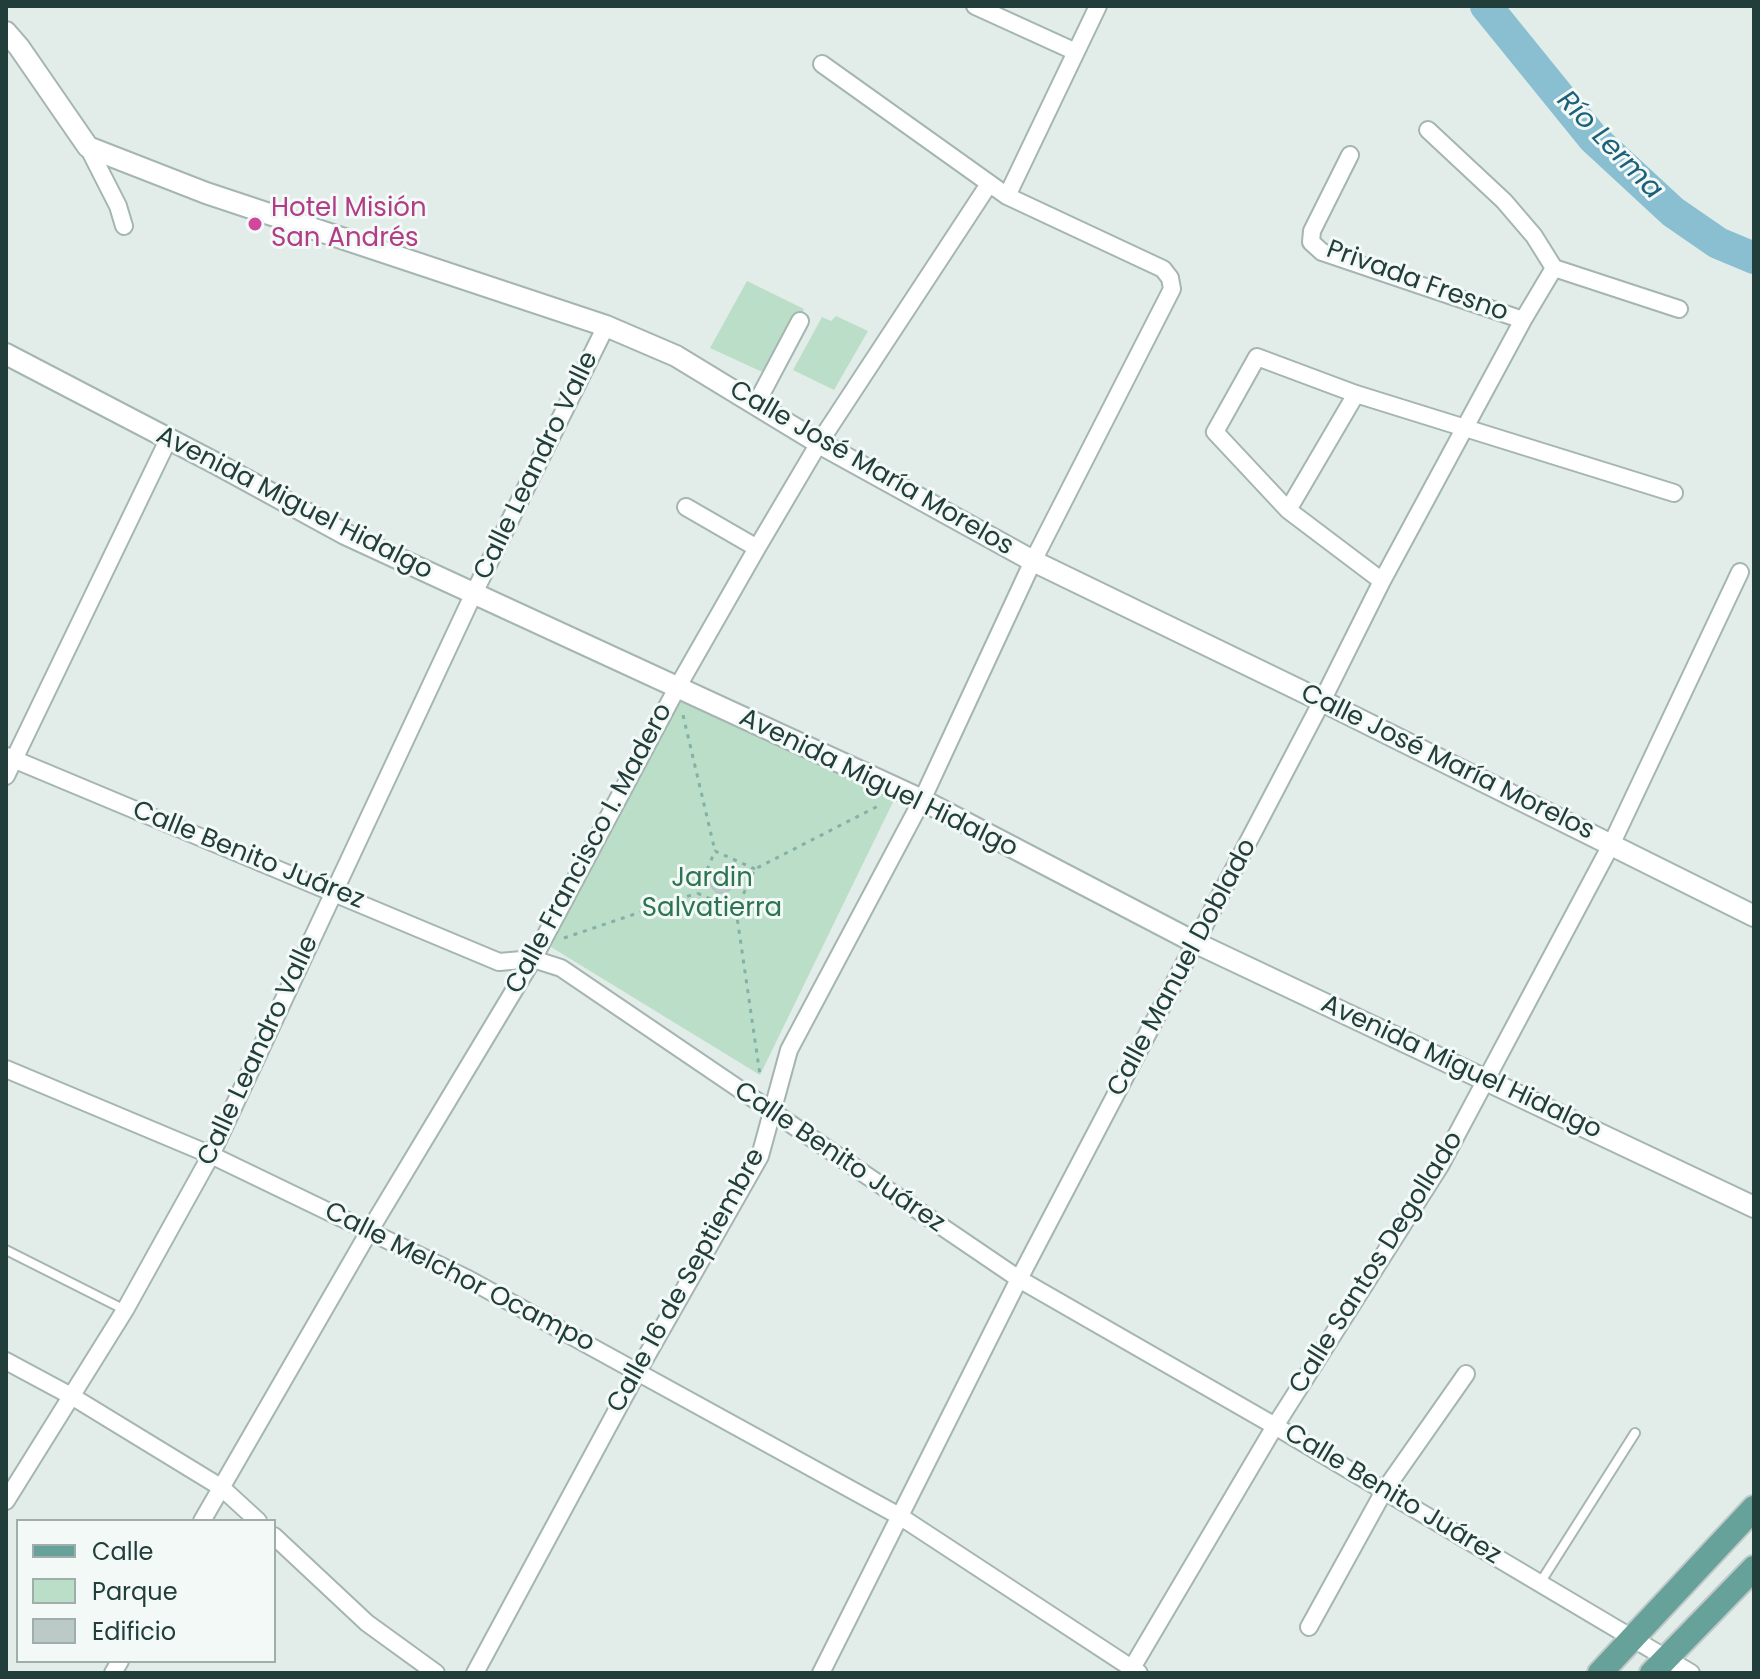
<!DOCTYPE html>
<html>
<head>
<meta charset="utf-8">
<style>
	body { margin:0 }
	#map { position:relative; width:1760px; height:1679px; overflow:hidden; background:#e2ede9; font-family:Poppins,sans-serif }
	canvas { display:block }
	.frame { position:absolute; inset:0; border:8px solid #223e3a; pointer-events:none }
	.legend { position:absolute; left:16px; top:1519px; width:260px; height:144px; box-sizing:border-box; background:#f3f9f7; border:2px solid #9faeab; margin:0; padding:10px 14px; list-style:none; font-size:24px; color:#223e3a }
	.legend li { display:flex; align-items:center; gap:16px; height:40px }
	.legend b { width:40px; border:2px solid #9faeab }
</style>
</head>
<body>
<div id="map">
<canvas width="1760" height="1679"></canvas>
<div class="frame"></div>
<ul class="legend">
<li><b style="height:10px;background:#67a29a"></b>Calle</li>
<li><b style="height:22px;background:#bbdec8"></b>Parque</li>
<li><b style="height:22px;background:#bbcac6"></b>Edificio</li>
</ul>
</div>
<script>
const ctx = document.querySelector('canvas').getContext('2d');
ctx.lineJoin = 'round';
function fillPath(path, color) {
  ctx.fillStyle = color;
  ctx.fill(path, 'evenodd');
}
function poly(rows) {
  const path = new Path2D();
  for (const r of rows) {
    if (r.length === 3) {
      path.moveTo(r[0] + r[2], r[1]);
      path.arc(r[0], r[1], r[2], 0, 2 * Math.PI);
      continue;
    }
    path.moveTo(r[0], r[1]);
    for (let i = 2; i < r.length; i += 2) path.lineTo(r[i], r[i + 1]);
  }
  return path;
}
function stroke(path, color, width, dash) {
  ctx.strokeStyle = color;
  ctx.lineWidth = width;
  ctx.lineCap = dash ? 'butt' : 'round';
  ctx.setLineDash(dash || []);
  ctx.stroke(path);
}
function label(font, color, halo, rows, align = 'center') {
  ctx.font = font + ' Poppins,sans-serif';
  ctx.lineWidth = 6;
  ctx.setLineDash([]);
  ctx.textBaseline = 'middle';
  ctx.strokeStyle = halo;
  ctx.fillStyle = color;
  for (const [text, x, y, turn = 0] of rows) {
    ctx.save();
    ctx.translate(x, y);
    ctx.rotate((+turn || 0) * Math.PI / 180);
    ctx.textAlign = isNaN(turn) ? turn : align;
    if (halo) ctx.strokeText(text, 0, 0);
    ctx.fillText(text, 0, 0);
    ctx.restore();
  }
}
fillPath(poly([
	[747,281,804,309,771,376,710,348],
	[836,316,868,331,834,390,793,370,822,317,831,321],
	[678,696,895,798,760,1075,546,944]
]), '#bbdec8');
stroke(poly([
	[1486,6,1593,138,1673,212,1718,243,1754,258]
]), '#8abfd2', 32);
const building = poly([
	[722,882,11]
]);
fillPath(building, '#bbcac6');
stroke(building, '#b5c6c1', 2);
const service = poly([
	[6,1250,125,1310],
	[1540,1583,1635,1433]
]);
const minor = poly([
	[975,6,1076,52],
	[1428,130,1504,201,1534,236,1554,268,1679,309],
	[88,147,118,206,124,226],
	[1350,155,1312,231,1311,242,1322,252,1523,320],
	[1007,196,1098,6],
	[756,404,800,321],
	[686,507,757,548],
	[1288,510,1356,394],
	[1382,581,1288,510,1215,432,1257,357,1356,394,1674,493],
	[6,756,499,962,533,959,561,968,1019,1279,1275,1426,1691,1673],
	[6,776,168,440],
	[6,1069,211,1155,468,1279,901,1517,1139,1673],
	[6,1361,73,1397,222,1488,258,1521],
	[6,1501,125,1310,211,1155,473,595,606,326],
	[202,1521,370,1230,533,959,677,688,757,548,819,443,989,184],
	[274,1536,367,1623,436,1673],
	[1309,1627,1384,1491,1466,1374],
	[113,1673,120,1661],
	[475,1673,638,1371,760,1156,789,1050,922,800,1033,561,1172,289,1170,278,1163,269,1007,196,822,64],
	[821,1673,1019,1279,1322,701,1382,581,1523,320,1554,268],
	[1129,1673,1275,1426,1440,1166,1611,845,1740,572]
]);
const tertiary = poly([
	[6,32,19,47,88,147,206,193,606,326,676,356,819,443,1033,561,1322,701,1754,916],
	[6,354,217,464,345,534,922,800,1196,943,1754,1207]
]);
const primary = poly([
	[1600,1673,1754,1508],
	[1652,1673,1754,1568]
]);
stroke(service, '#a5b5b1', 12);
stroke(minor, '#a5b5b1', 20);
stroke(tertiary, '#a5b5b1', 24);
stroke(primary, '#c1c9c8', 28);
stroke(poly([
	[683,715,715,851],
	[755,869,715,851,697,893,736,910,755,869,882,804],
	[736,910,760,1075],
	[564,938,697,893]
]), '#83b0a7', 3, [4, 6]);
stroke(service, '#fff', 8);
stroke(minor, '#fff', 16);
stroke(tertiary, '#fff', 20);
stroke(primary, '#67a29a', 24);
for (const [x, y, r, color] of [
	[255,224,8,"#d1479c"]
]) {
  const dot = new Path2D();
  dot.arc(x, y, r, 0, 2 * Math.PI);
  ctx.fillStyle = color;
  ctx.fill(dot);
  stroke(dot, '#f3f9f7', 3);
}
label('26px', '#b23c85', '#f3f9f7', [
	["Hotel Misión",271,209],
	["San Andrés",271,239]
], 'left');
label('26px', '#223e3a', '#f3f9f7', [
	["Privada Fresno",1417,282,20],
	["Calle Leandro Valle",537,466,-64],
	["Calle José María Morelos",871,469,30],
	["Avenida Miguel Hidalgo",294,504,27],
	["Calle José María Morelos",1447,763,26],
	["Avenida Miguel Hidalgo",878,784,26],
	["Calle Francisco I. Madero",590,849,-62],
	["Calle Benito Juárez",248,856,22],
	["Calle Manuel Doblado",1183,968,-62],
	["Calle Leandro Valle",259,1051,-65],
	["Avenida Miguel Hidalgo",1461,1068,25],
	["Calle Benito Juárez",839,1158,34],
	["Calle Santos Degollado",1377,1263,-58],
	["Calle Melchor Ocampo",459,1278,27],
	["Calle 16 de Septiembre",687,1281,-61],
	["Calle Benito Juárez",1392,1495,31]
]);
label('26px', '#2c7550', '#f3f9f7', [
	["Jardin",712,879],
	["Salvatierra",712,909]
]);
label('italic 28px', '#1c607a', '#f3f9f7', [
	["Río Lerma",1609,146,46]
]);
</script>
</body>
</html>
